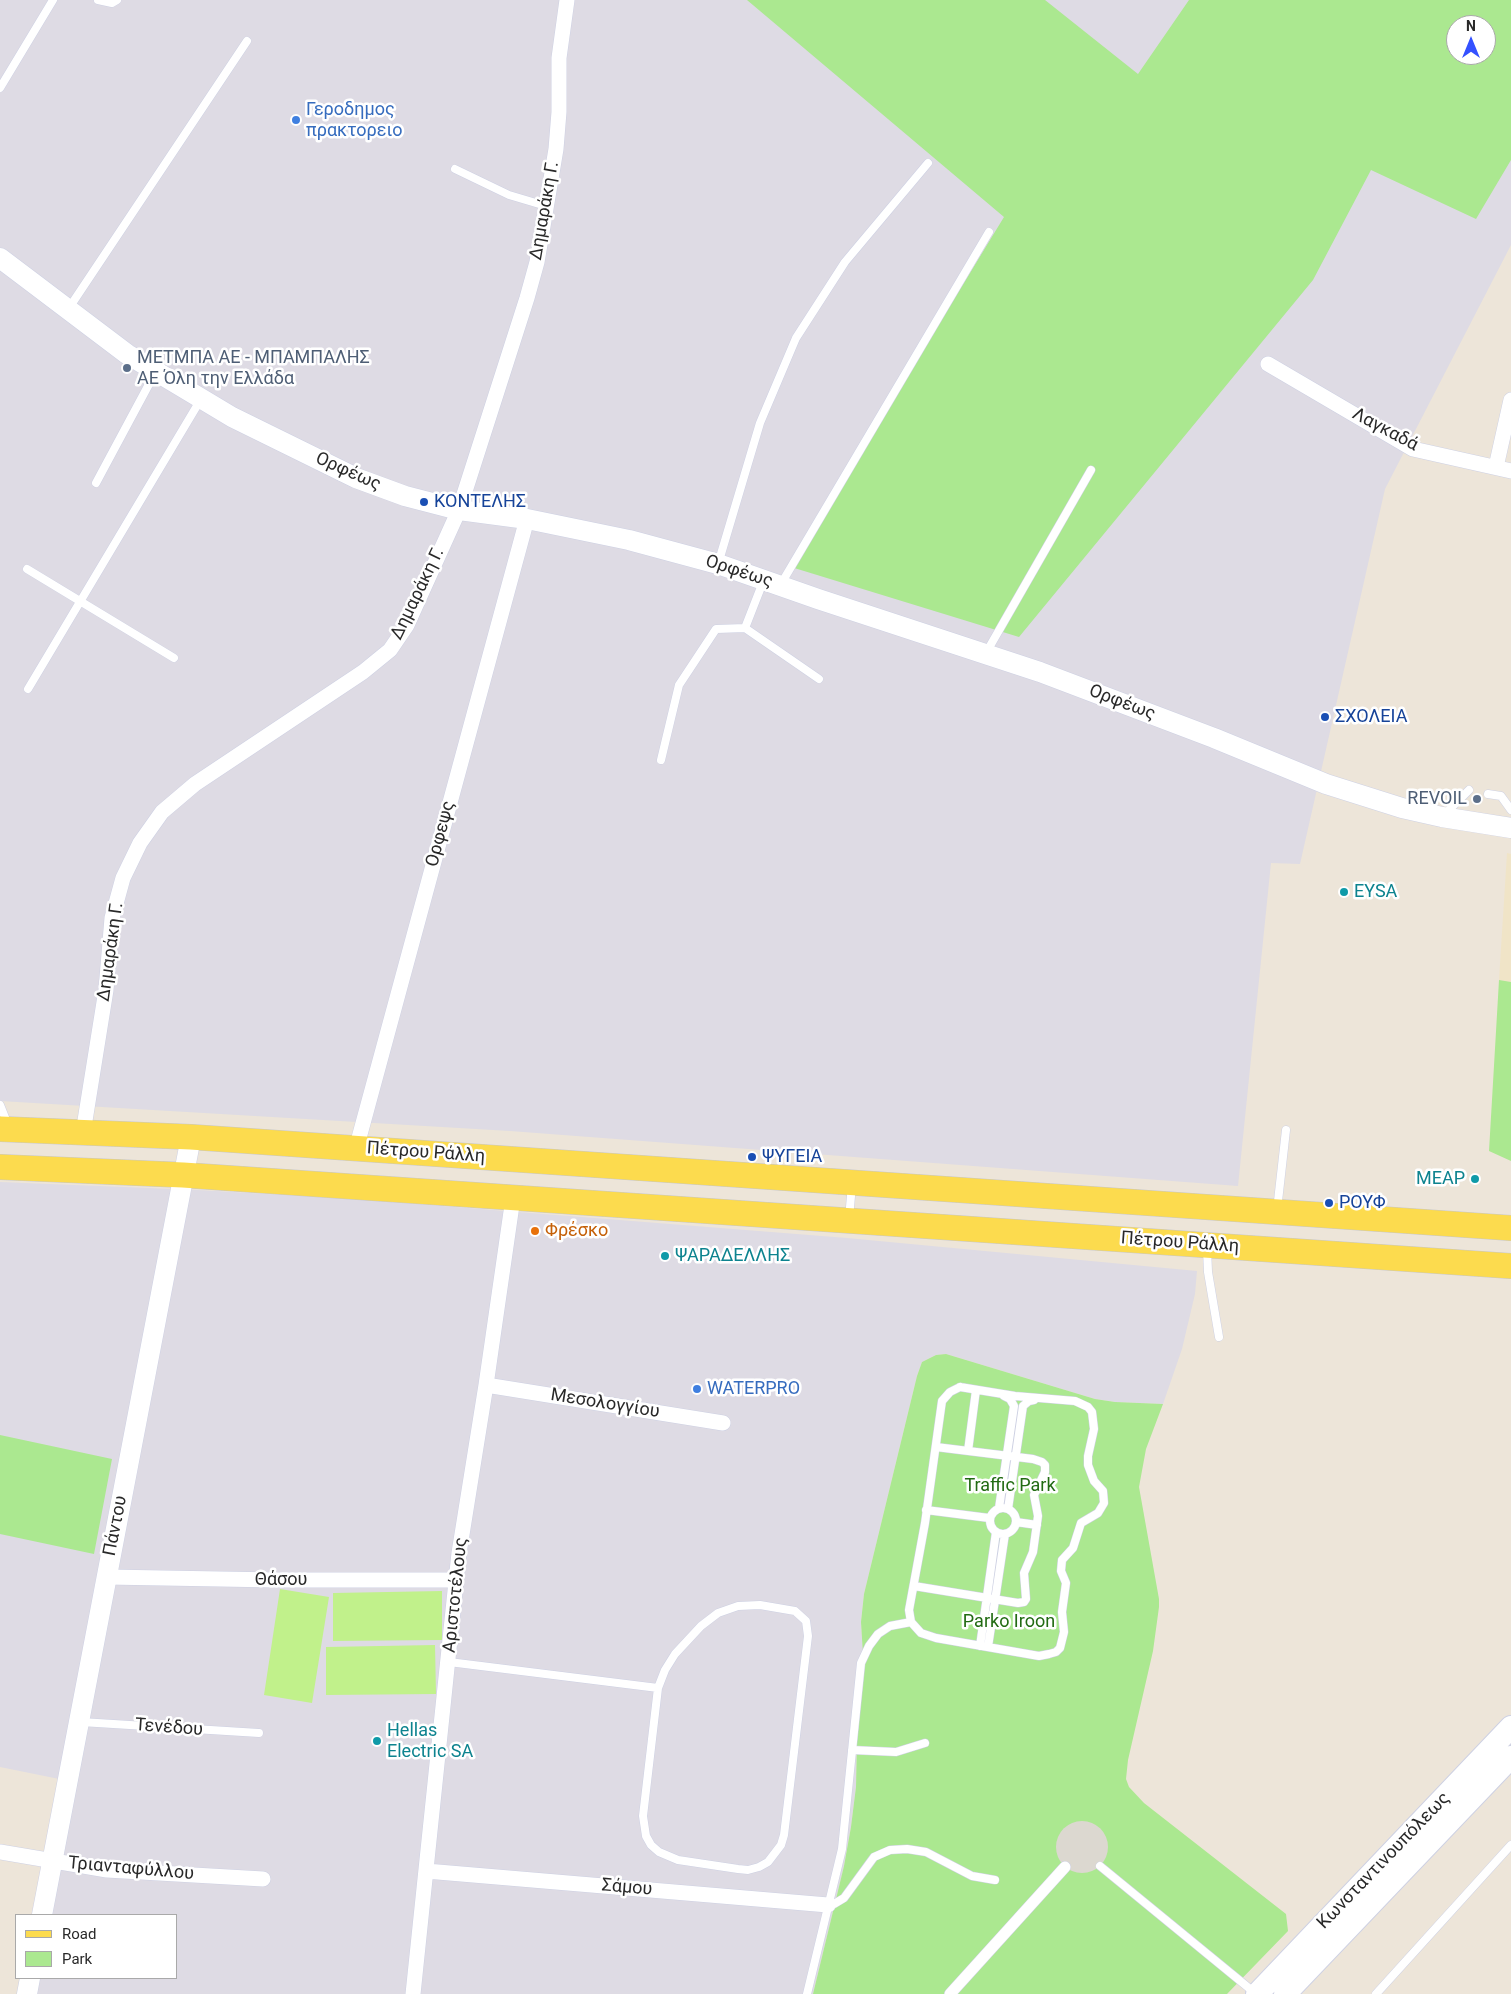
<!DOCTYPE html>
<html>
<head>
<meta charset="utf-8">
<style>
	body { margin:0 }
	#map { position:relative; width:1511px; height:1994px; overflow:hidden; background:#ede5d9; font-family:Roboto,sans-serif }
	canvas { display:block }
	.legend { position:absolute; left:15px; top:1914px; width:162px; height:65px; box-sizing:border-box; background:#fff; border:1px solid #a9a9a9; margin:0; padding:6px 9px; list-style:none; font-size:15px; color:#292929 }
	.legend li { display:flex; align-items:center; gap:10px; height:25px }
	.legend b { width:25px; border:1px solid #a9a9a9 }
	.north { position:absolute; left:1446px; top:15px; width:50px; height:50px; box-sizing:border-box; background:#fff; border:1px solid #a9a9a9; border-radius:50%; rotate:0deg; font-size:14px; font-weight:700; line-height:20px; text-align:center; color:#292929 }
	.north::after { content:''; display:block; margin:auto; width:18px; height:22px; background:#3451ff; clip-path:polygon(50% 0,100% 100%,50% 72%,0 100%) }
</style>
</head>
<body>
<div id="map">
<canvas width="1511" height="1994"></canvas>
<ul class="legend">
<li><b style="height:6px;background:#fcdb4e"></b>Road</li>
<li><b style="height:14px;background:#abe890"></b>Park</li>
</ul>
<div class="north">N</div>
</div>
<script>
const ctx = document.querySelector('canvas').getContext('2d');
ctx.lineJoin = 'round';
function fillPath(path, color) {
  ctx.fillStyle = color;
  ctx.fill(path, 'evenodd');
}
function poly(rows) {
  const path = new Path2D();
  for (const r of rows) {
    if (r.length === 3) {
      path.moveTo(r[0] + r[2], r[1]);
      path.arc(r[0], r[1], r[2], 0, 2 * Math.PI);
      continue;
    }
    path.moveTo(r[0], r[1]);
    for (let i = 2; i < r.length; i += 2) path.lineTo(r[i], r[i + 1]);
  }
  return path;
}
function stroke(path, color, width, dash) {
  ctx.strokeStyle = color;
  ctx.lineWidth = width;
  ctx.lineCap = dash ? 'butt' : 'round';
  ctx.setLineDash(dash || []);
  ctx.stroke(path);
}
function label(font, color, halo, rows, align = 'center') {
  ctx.font = font + ' Roboto,sans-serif';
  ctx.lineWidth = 5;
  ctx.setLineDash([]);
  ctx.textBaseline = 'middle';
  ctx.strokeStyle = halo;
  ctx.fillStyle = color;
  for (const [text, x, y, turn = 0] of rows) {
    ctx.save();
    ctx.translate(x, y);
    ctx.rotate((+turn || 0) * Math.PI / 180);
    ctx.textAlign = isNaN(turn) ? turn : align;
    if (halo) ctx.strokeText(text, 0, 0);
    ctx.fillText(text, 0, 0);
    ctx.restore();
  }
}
fillPath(poly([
	[0,0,1511,0,1511,245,1385,489,1300,864,1271,863,1238,1186,510,1131,0,1101],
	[1456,25,1486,25,1486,55,1456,55],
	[0,1182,198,1190,354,1199,847,1238,1197,1271,1195,1294,1182,1349,1163,1404,1115,1402,1095,1399,946,1354,936,1355,922,1362,917,1376,864,1594,861,1622,864,1671,857,1740,856,1787,851,1827,844,1866,813,1994,36,1994,39,1978,176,1978,176,1915,50,1915,74,1782,0,1767]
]), '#dedbe4');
fillPath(poly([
	[1507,853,1511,854,1511,982,1499,980]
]), '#f0e4c7');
fillPath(poly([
	[747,0,1045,0,1138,74,1189,0,1511,0,1511,160,1476,219,1371,170,1313,280,1019,637,791,567,1004,217],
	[1456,25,1486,25,1486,55,1456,55],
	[1499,980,1511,982,1511,1161,1489,1151],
	[946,1354,1095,1399,1115,1402,1163,1404,1146,1449,1139,1487,1159,1599,1159,1607,1153,1651,1128,1760,1126,1779,1129,1787,1144,1803,1286,1914,1288,1931,1227,1994,813,1994,844,1866,851,1827,856,1787,857,1740,864,1671,861,1622,864,1594,917,1376,922,1362,936,1355],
	[0,1435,112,1459,94,1554,0,1534]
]), '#abe890');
fillPath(poly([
	[280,1589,329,1597,312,1703,264,1695],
	[442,1591,442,1640,333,1641,333,1593],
	[435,1645,436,1694,326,1695,326,1647]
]), '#c1f18b');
fillPath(poly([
	[1082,1847,26]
]), '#dcd8d0');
const service = poly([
	[98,0,112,3,117,0],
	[0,88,53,0],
	[455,169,509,195,546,206],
	[69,308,247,41],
	[96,483,155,373],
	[718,564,760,423,796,338,845,262,928,163],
	[27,569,174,658],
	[781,584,989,232],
	[745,628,819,679],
	[986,653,1091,470],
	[28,689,201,399],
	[661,760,679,685,716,629,745,628,763,582],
	[1488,794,1501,796,1511,810],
	[1443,816,1469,790],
	[0,1105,8,1125],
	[1277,1210,1286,1130],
	[849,1218,852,1185],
	[1207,1249,1208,1272,1219,1337],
	[960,1387,1015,1396,1075,1401,1088,1407,1092,1412,1094,1429,1088,1456,1088,1465,1094,1481,1103,1491,1104,1503,1098,1513,1081,1523,1073,1548,1062,1560,1061,1571,1066,1583,1062,1612,1064,1632,1060,1648,1056,1652,1049,1654,1039,1656,936,1638,921,1633,911,1622,909,1610,925,1523,942,1401,950,1392,960,1387],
	[968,1451,976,1390],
	[1003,1521,13],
	[999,1508,1014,1406,1010,1399,1004,1396],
	[1008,1509,1023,1406,1029,1401,1034,1400],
	[926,1510,989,1518],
	[1016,1522,1037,1525],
	[914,1586,1018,1603,1024,1602,1026,1599,1024,1573,1033,1552,1038,1516,1034,1495,1045,1472,1045,1465,1042,1462,1033,1459,936,1447],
	[980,1646,996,1532],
	[988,1647,1005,1534],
	[449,1662,658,1688,643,1816,646,1836,651,1845,659,1852,678,1860,738,1869,748,1870,759,1867,768,1862,781,1845,784,1835,808,1636,806,1621,795,1611,760,1605,738,1606,718,1613,701,1626,675,1654,665,1670,658,1688],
	[81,1722,259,1733],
	[852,1750,896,1752,925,1743],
	[1100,1866,1255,1993],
	[828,1905,834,1904,844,1898,874,1857,890,1850,907,1849,926,1852,972,1876,995,1880],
	[807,1994,842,1849,861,1663,869,1646,878,1634,890,1626,911,1622],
	[1376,1994,1511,1845]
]);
const pedestrian = poly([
	[950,1994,1065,1867]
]);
const minor = poly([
	[1268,364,1413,449,1511,471],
	[1496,467,1511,400],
	[83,1133,106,990,112,918,123,878,140,843,162,812,195,784,363,672,390,650,407,625,459,510,527,298,537,262,556,149,559,112,559,58,567,0],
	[356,1149,527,519],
	[486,1385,723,1423],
	[107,1577,276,1580,456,1580],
	[0,1852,107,1870,263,1879],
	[426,1871,828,1905],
	[413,1994,459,1553,486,1385,513,1198]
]);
const tertiary = poly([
	[0,258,127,354,232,417,356,478,405,496,459,510,527,519,629,540,718,564,818,599,1040,672,1214,738,1326,784,1402,808,1442,817,1511,828],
	[42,1915,191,1137],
	[27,1994,30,1978]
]);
const secondary = poly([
	[1257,1994,1511,1727],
	[1285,1994,1511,1757]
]);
const primary = poly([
	[0,1129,191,1137,1511,1228],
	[0,1167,183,1175,1511,1266]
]);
stroke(service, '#ced1e3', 9);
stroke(pedestrian, '#ced1e3', 12);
stroke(minor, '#ced1e3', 16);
stroke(tertiary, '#ced1e3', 21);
stroke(secondary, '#ced1e3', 24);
stroke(primary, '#c7c7c7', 26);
stroke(service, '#fff', 8);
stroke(pedestrian, '#fff', 11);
stroke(minor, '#fff', 15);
stroke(tertiary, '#fff', 20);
stroke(secondary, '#fff', 22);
stroke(primary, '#fcdb4e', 25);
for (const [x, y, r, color] of [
	[296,120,5,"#3f7fe0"],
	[127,368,5,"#5c6f8a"],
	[424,502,5,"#1a4fb4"],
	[1325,717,5,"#1a4fb4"],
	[1477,799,5,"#5c6f8a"],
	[1344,892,5,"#0f9aa8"],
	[752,1157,5,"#1a4fb4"],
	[1475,1179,5,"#0f9aa8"],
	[1329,1203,5,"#1a4fb4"],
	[535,1231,5,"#e8710a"],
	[665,1256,5,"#0f9aa8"],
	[697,1389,5,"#3f7fe0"],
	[377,1741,5,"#0f9aa8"]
]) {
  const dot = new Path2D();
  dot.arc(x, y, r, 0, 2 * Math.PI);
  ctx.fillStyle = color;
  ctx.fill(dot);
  stroke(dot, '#fff', 2);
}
label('18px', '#366cbe', '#fff', [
	["Γεροδημος",306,110],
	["πρακτορειο",306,131],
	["WATERPRO",707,1389]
], 'left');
label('18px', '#292929', '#fff', [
	["Δημαράκη Γ.",545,211,-80],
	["Λαγκαδά",1385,430,28],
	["Ορφέως",348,472,24],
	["Ορφέως",739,572,18],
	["Δημαράκη Γ.",418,594,-64],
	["Ορφέως",1122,703,21],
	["Ορφεψς",441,834,-75],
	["Δημαράκη Γ.",111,952,-82],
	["Πέτρου Ράλλη",426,1153,4],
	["Πέτρου Ράλλη",1180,1243,4],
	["Μεσολογγίου",605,1404,9],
	["Πάντου",116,1526,-79],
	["Θάσου",281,1580],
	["Αριστοτέλους",456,1595,-84],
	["Τενέδου",169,1728,4],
	["Κωνσταντινουπόλεως",1384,1861,-46],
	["Τριανταφύλλου",131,1869,5],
	["Σάμου",627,1888,5]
]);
label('18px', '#4e5e75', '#fff', [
	["ΜΕΤΜΠΑ ΑΕ - ΜΠΑΜΠΑΛΗΣ",137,358],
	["ΑΕ Όλη την Ελλάδα",137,379],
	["REVOIL",1467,799,"right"]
], 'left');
label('18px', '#164399', '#fff', [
	["ΚΟΝΤΕΛΗΣ",434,502],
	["ΣΧΟΛΕΙΑ",1335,717],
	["ΨΥΓΕΙΑ",762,1157],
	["ΡΟΥΦ",1339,1203]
], 'left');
label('18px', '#0d838f', '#fff', [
	["EYSA",1354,892],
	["MEAP",1465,1179,"right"],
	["ΨΑΡΑΔΕΛΛΗΣ",675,1256],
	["Hellas",387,1731],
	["Electric SA",387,1752]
], 'left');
label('18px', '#c56008', '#fff', [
	["Φρέσκο",545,1231]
], 'left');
label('18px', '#226b13', '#fff', [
	["Traffic Park",1010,1486],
	["Parko Iroon",1009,1622]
]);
</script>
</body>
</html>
